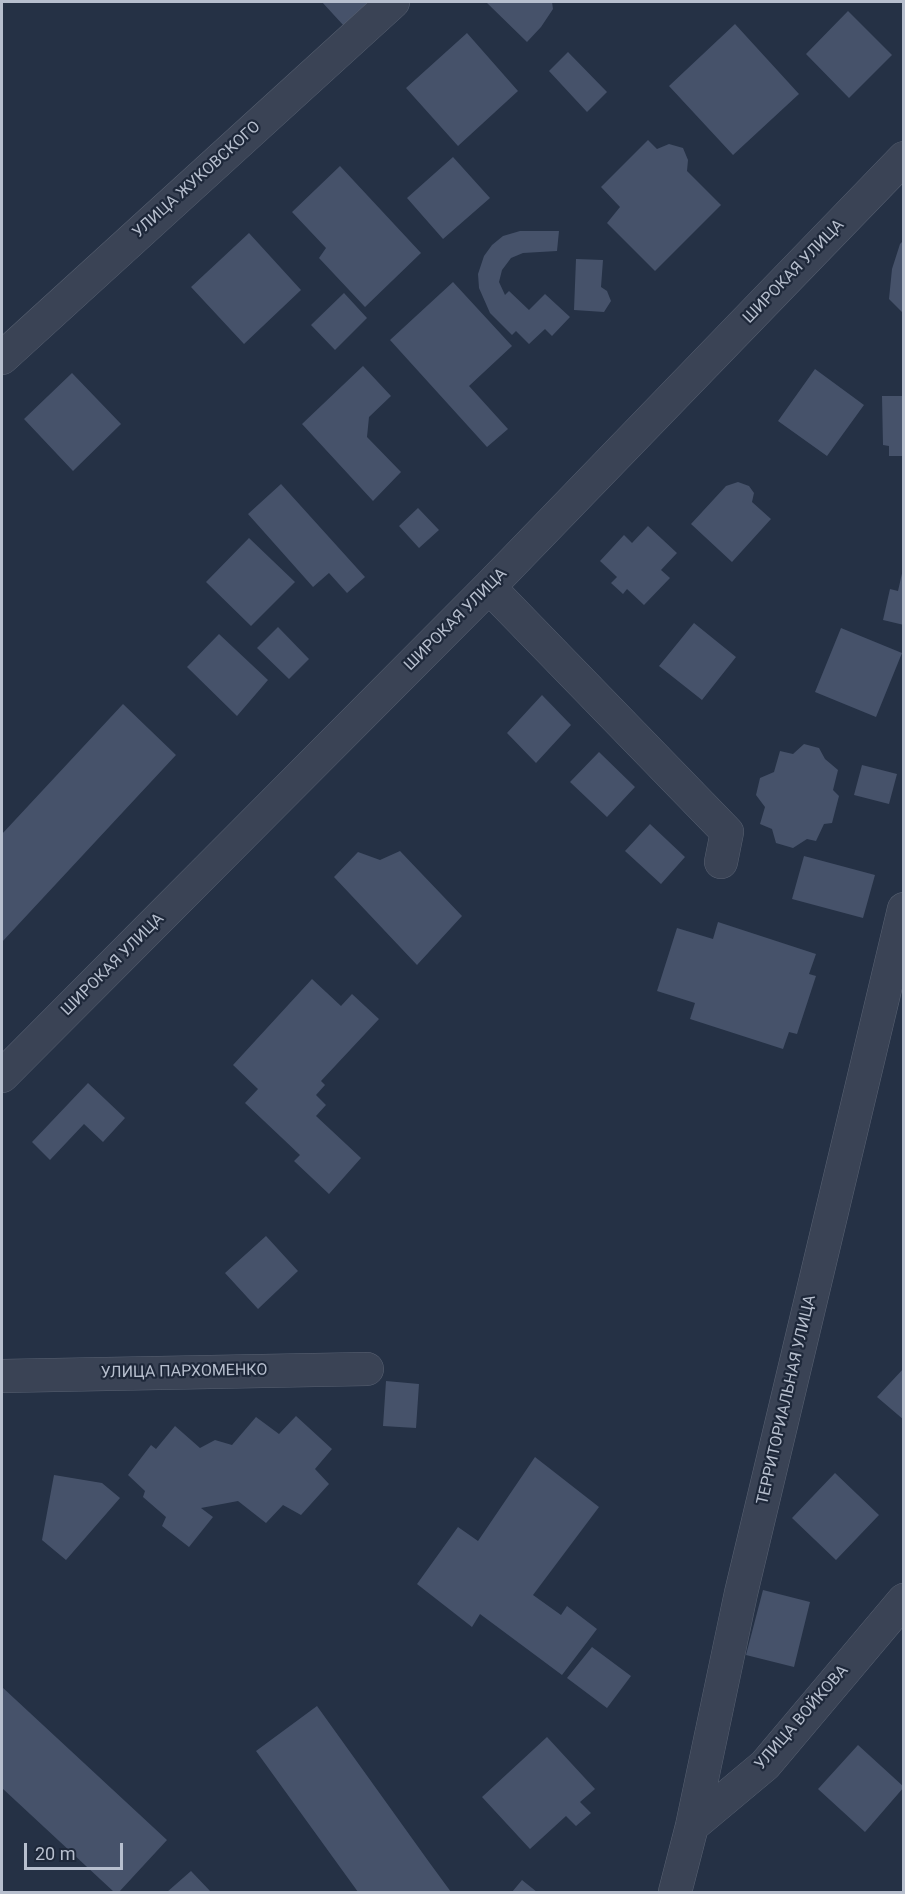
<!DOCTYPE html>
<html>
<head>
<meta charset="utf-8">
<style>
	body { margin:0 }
	#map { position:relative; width:905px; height:1894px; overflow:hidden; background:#253145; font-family:Roboto,sans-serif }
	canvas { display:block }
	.frame { position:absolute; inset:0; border:3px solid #b7bfce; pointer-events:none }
	.scale { position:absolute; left:24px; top:1843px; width:99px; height:27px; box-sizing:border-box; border:3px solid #b7bfce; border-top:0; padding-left:8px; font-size:18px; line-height:21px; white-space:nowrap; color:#b7bfce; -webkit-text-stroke:4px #1e283a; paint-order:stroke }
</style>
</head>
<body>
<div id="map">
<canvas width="905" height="1894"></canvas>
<div class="frame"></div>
<div class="scale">20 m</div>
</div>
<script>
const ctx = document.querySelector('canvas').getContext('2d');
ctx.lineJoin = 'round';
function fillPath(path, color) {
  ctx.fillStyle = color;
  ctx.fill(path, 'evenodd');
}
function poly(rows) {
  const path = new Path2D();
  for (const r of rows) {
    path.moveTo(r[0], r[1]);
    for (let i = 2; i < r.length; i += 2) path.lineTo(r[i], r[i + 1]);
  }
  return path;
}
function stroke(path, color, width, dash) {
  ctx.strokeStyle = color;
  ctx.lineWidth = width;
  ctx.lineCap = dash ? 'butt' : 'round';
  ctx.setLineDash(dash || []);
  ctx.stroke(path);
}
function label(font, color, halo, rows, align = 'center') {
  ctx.font = font + ' Roboto,sans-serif';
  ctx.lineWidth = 4.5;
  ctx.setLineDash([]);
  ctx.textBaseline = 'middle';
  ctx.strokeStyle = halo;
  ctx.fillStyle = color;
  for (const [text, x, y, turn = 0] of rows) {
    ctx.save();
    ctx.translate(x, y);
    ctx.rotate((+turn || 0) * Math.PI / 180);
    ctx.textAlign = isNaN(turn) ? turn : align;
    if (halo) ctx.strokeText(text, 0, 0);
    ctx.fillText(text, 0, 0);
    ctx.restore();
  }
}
fillPath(poly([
	[322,2,369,2,344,26],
	[486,2,552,2,553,9,541,27,527,42],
	[848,11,892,55,849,98,806,54],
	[735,24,799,94,733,155,669,86],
	[467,33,518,91,458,146,406,88],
	[568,52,607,92,587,112,549,71],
	[648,140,657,149,669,144,683,148,688,160,687,171,721,205,655,271,607,223,620,207,601,187],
	[453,157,490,198,443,239,407,198],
	[340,166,421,253,365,307,319,258,326,248,292,212],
	[520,231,559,231,557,251,523,253,511,258,502,270,499,282,505,295,509,291,529,310,545,294,570,317,552,336,545,329,529,344,516,331,512,335,490,313,479,288,478,274,484,256,492,245,503,236],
	[249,233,301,290,244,344,191,287],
	[904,240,904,314,889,299,892,269,900,244],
	[576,259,603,260,601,287,607,291,611,301,604,312,574,310],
	[453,282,512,346,469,386,508,429,487,447,390,340],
	[344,293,367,318,335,350,311,325],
	[363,366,391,396,369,417,367,437,401,472,373,501,302,424],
	[815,369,864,405,827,456,778,421],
	[72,373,121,424,73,471,24,419],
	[882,396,904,396,904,456,889,456,889,446,883,445],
	[738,482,749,486,754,493,752,502,771,519,732,562,691,524,726,486],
	[281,484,365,577,347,593,329,573,313,587,248,514],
	[418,508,439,530,419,548,399,526],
	[648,526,677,553,661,570,670,578,644,605,627,589,623,594,611,583,617,577,600,561,624,535,632,543],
	[249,538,295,582,251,626,206,582],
	[903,569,904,569,904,625,883,620,890,589,898,591],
	[694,623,736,657,702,700,659,666],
	[278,627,309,659,289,679,257,648],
	[841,628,902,653,876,717,815,692],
	[219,634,268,680,237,716,187,667],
	[542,695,571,725,536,763,507,733],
	[123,704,176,755,2,942,2,834],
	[804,744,819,748,825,759,838,770,833,790,839,796,832,823,824,824,816,841,807,839,793,848,776,843,772,829,760,824,765,807,756,795,760,778,774,772,780,751,793,754],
	[599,752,635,787,607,817,570,782],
	[862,765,897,774,889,804,854,795],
	[650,824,685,857,661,884,625,851],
	[400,851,462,916,417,965,334,877,358,852,380,860],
	[804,856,875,875,863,918,792,899],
	[718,922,816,954,809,974,816,976,797,1034,789,1032,783,1049,690,1019,695,1003,657,991,677,928,713,939],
	[312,979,341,1006,352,994,379,1019,321,1081,325,1085,316,1095,326,1105,316,1116,361,1158,329,1194,294,1161,300,1155,245,1103,258,1089,233,1065],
	[88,1083,125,1118,103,1142,84,1124,50,1160,32,1142],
	[266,1236,298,1271,258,1309,225,1273],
	[904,1368,904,1420,877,1397],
	[386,1381,419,1384,416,1428,383,1426],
	[296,1416,332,1449,315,1469,329,1484,301,1515,283,1505,266,1523,238,1501,201,1508,213,1517,189,1547,162,1526,166,1517,143,1497,145,1491,128,1475,151,1445,156,1449,175,1426,200,1448,215,1440,232,1445,256,1417,279,1434],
	[535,1457,599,1507,533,1595,561,1615,567,1606,597,1629,562,1675,480,1614,472,1627,417,1584,458,1527,478,1541],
	[835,1473,879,1515,836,1560,792,1518],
	[54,1475,102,1483,120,1498,66,1560,42,1540],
	[763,1590,810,1602,794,1667,746,1655],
	[592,1647,631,1676,607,1708,567,1678],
	[2,1687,167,1840,119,1892,114,1892,2,1788],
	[317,1706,429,1862,451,1892,358,1892,256,1751],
	[547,1737,595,1789,580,1802,591,1813,576,1826,566,1816,530,1849,482,1797],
	[858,1745,904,1787,865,1832,818,1789],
	[191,1871,211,1892,167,1892],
	[522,1880,537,1892,512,1892]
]), '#46526a');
const minor = poly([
	[2,358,393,2],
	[489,587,727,832,721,862],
	[2,1076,489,587,904,158],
	[2,1376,367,1369],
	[692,1826,765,1765,904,1600],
	[675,1892,692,1826,741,1593,904,909]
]);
stroke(minor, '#586172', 34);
stroke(minor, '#3a4355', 33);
label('16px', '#b7bfce', '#1e283a', [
	["УЛИЦА ЖУКОВСКОГО",197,180,-42],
	["ШИРОКАЯ УЛИЦА",794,272,-46],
	["ШИРОКАЯ УЛИЦА",456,620,-45],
	["ШИРОКАЯ УЛИЦА",113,965,-45],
	["УЛИЦА ПАРХОМЕНКО",184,1372,-1],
	["ТЕРРИТОРИАЛЬНАЯ УЛИЦА",787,1400,-77],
	["УЛИЦА ВОЙКОВА",802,1718,-49]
]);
</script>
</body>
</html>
